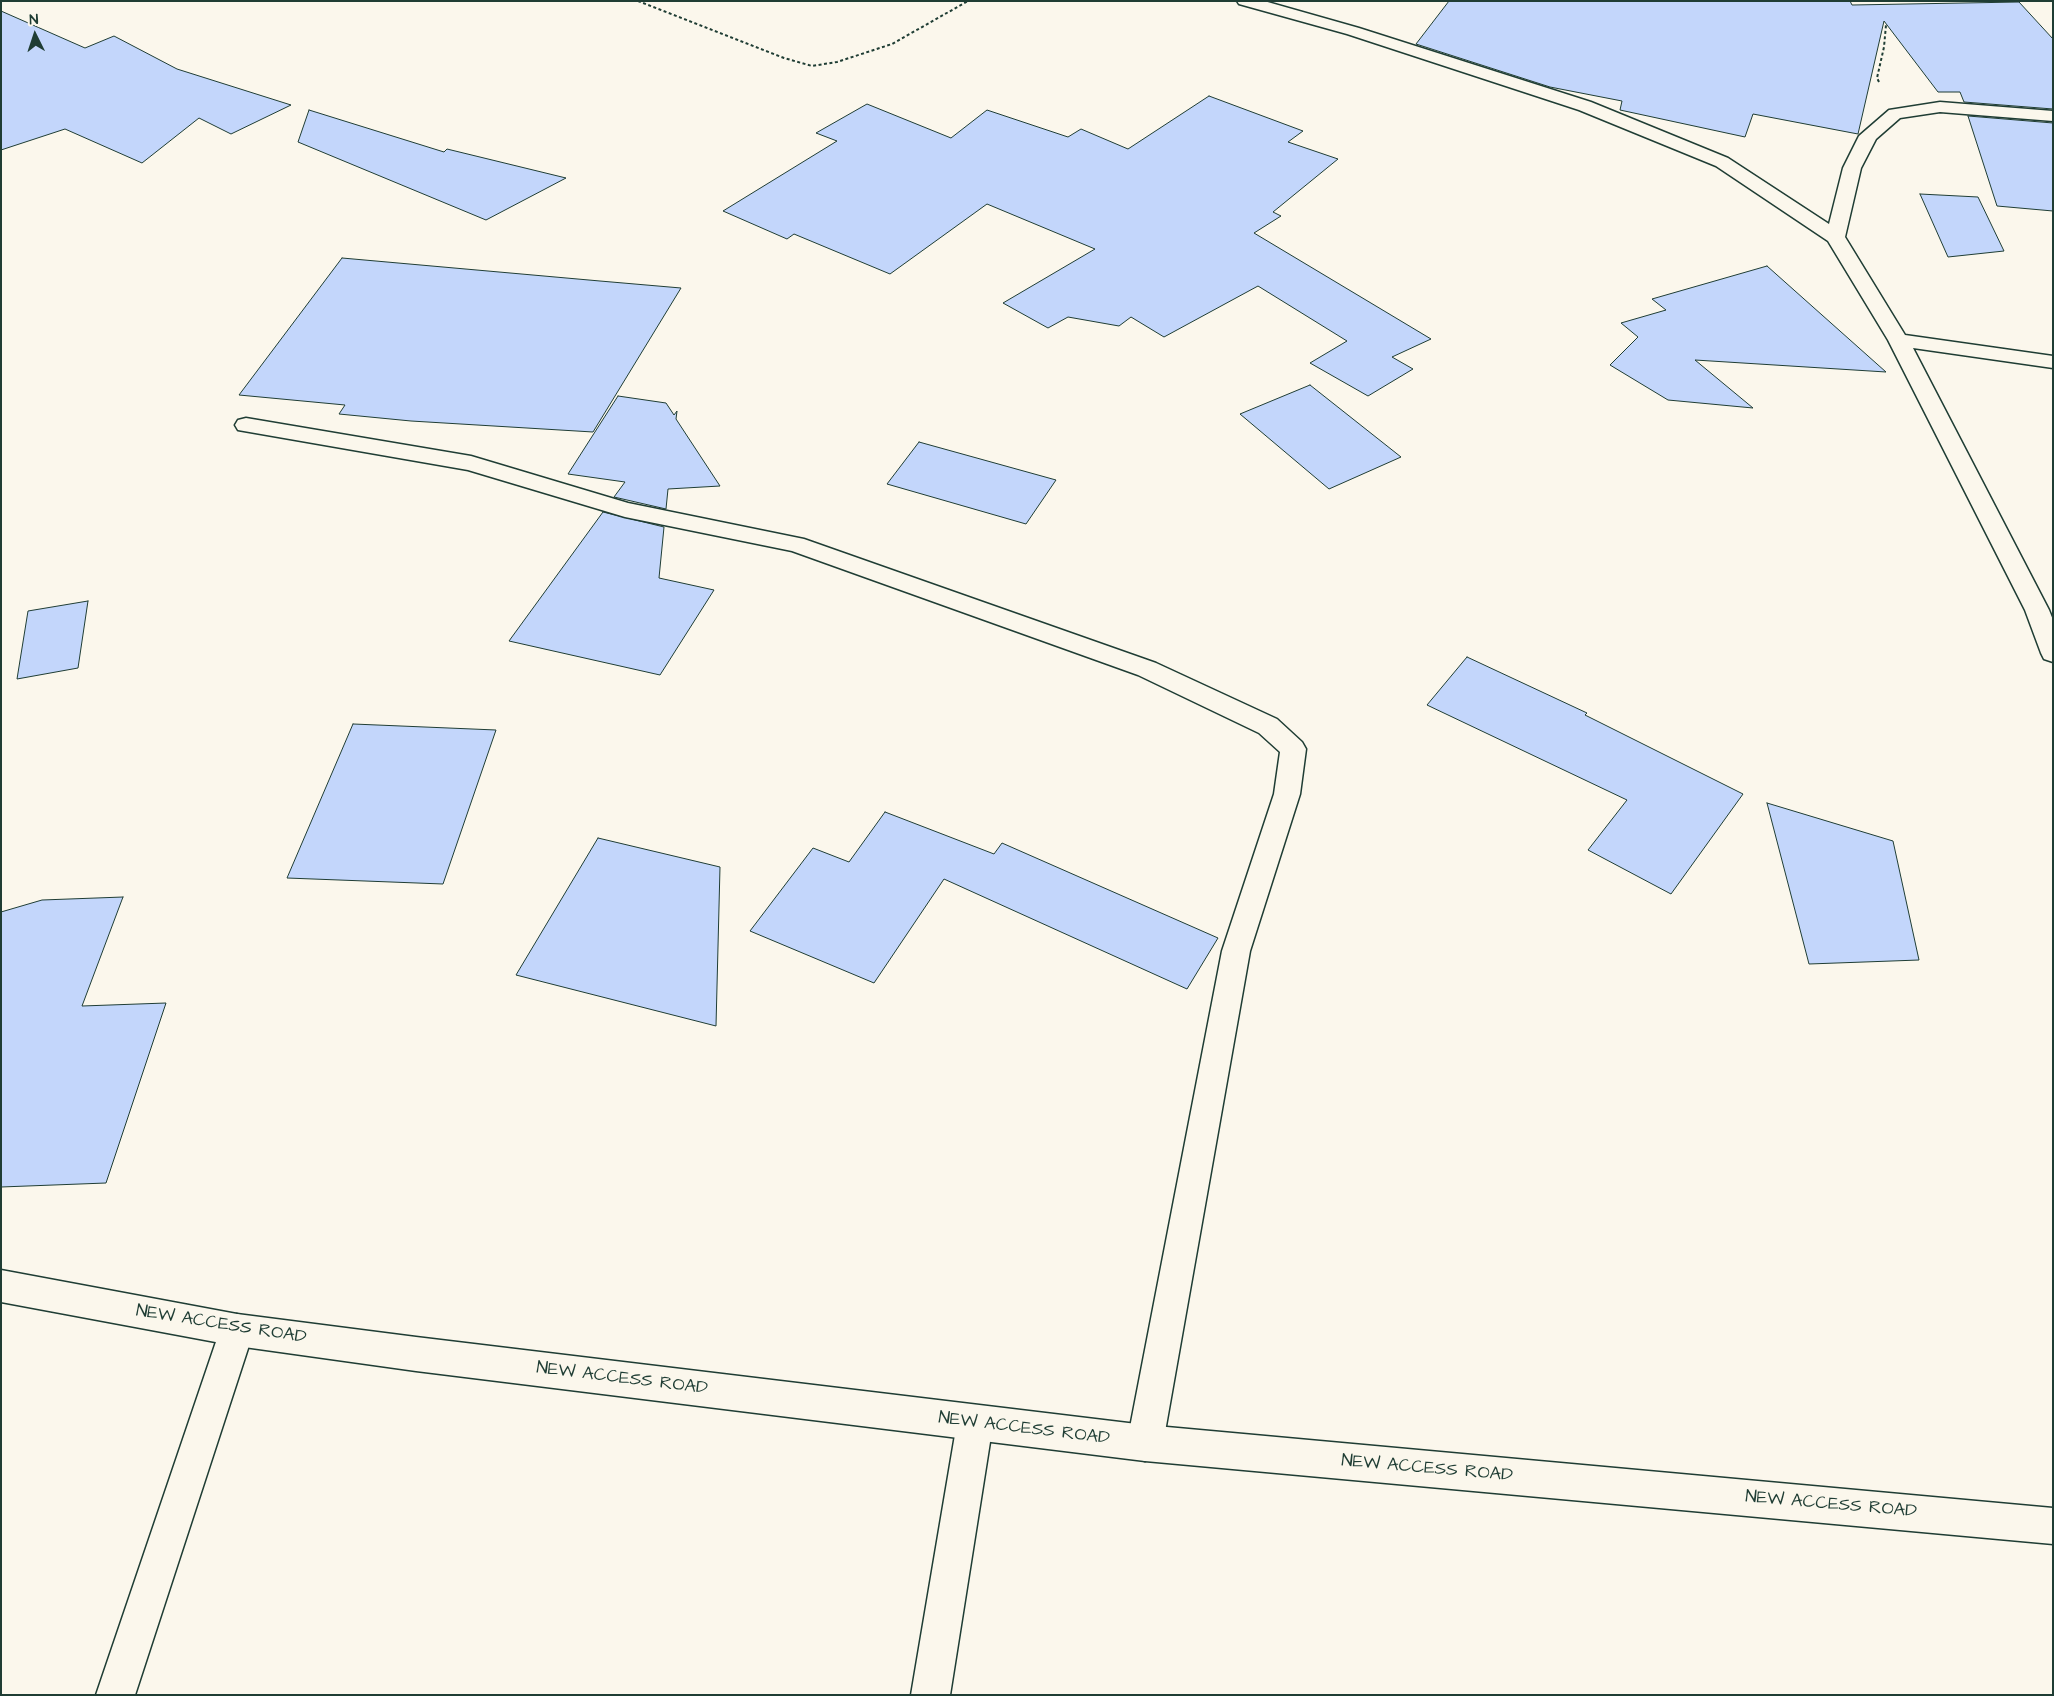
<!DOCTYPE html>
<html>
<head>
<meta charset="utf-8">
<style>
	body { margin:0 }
	#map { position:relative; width:2054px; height:1696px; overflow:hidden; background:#fbf7ec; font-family:"Architects Daughter",sans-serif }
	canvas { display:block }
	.frame { position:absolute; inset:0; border:2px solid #1f3d34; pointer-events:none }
	.north { position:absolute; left:10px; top:10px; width:50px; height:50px; -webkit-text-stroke:4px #fbf7ec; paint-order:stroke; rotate:356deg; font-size:14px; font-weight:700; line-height:20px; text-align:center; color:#1f3d34 }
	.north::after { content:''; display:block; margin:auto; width:18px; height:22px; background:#1f3d34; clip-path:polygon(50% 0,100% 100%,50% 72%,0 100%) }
</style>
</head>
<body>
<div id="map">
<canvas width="2054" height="1696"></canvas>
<div class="frame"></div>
<div class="north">N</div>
</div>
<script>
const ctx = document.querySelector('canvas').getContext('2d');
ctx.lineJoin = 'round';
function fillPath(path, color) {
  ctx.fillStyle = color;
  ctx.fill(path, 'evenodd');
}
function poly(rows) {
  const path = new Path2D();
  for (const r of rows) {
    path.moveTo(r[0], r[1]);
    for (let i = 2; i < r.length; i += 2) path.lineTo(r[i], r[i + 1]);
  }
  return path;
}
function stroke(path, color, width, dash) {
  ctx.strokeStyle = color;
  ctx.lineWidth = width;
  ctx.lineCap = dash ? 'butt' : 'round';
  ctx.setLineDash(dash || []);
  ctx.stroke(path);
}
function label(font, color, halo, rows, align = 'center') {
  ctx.font = font + ' "Architects Daughter",sans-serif';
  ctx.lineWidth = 4.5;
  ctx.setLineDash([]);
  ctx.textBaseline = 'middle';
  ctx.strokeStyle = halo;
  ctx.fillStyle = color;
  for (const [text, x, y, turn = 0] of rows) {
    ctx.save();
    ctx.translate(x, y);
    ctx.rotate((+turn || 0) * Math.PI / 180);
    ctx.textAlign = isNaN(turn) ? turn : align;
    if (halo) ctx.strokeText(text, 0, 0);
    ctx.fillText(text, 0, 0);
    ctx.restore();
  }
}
const building = poly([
	[1449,1,1850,1,1852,5,2019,2,2053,39,2053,109,1964,102,1960,92,1938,92,1884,21,1858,134,1753,114,1745,137,1620,110,1622,101,1550,87,1416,44,1449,1],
	[1,11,85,48,114,36,177,69,291,105,231,134,199,118,142,163,65,129,1,150,1,11],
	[1209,96,1303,131,1288,142,1338,159,1273,212,1281,216,1254,233,1431,339,1392,357,1413,369,1368,396,1310,363,1347,341,1258,286,1164,337,1131,317,1119,326,1068,317,1048,328,1003,303,1095,249,987,204,890,274,794,234,787,239,723,211,837,141,816,133,867,104,951,138,987,110,1068,137,1081,129,1128,149,1209,96],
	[309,110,444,152,447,149,566,178,486,220,298,142,309,110],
	[1968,116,2053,123,2053,211,1997,206,1968,116],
	[1920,194,1978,197,2004,251,1948,257,1920,194],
	[342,258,600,281,681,288,593,432,411,421,339,414,345,405,239,395,342,258],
	[1767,266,1886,372,1695,360,1753,408,1668,400,1610,365,1638,337,1621,323,1666,310,1652,299,1767,266],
	[1310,385,1401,457,1329,489,1240,414,1310,385],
	[618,396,666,403,674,415,677,411,676,419,720,486,668,489,666,509,614,497,625,482,568,474,618,396],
	[919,442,1056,480,1026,524,887,484,919,442],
	[603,512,664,527,659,578,714,590,660,675,509,641,603,512],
	[88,601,78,668,17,679,28,611,88,601],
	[1467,657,1587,713,1585,715,1743,794,1671,894,1588,850,1627,800,1427,705,1467,657],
	[353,724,496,730,443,884,287,878,353,724],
	[1767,803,1893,841,1919,960,1809,964,1767,803],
	[885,812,994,854,1002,843,1218,938,1187,989,944,879,874,983,750,931,813,848,849,862,885,812],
	[598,838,720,867,716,1026,516,975,598,838],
	[123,897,82,1006,166,1003,106,1183,1,1187,1,912,42,900,123,897]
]);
fillPath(building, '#c3d6fb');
stroke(building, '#1f3d34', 1);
const minor = poly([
	[1237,1,1264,1,1359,28,1591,102,1728,158,1829,224,1843,168,1859,136,1889,110,1940,102,2053,111,2053,121,1940,112,1900,118,1876,139,1861,168,1845,237,1905,335,2053,356,2053,368,1913,348,2049,610,2053,620,2053,662,2044,659,2041,653,2025,610,1888,340,1828,241,1716,166,1579,110,1347,34,1239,4,1237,1],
	[246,418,471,456,628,503,804,539,1156,663,1277,719,1302,742,1306,749,1300,794,1250,951,1163,1443,1158,1456,1145,1461,1132,1456,1127,1443,1222,951,1274,794,1280,752,1259,733,1138,675,792,551,625,517,468,470,238,430,235,425,238,420,246,418],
	[237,1314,249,1318,254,1330,135,1695,96,1695,220,1330,225,1318,237,1314],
	[975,1405,987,1411,993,1423,950,1695,911,1695,957,1423,963,1411,975,1405]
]);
const major = poly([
	[1,1270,237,1314,416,1337,1145,1425,2053,1508,2053,1544,1145,1461,416,1371,237,1346,1,1302,1,1270]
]);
stroke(minor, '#1f3d34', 3);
stroke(major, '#1f3d34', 3);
stroke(poly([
	[638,1,784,58,812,66,837,62,892,44,968,1],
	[1879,82,1877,78,1884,47,1886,25]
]), '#1f3d34', 2, [3, 2.5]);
fillPath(minor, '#fbf7ec');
fillPath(major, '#fbf7ec');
label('18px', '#1f3d34', '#fbf7ec', [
	["NEW ACCESS ROAD",221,1325,9],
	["NEW ACCESS ROAD",622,1379,7],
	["NEW ACCESS ROAD",1024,1429,7],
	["NEW ACCESS ROAD",1427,1469,5],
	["NEW ACCESS ROAD",1831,1505,5]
]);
</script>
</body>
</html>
